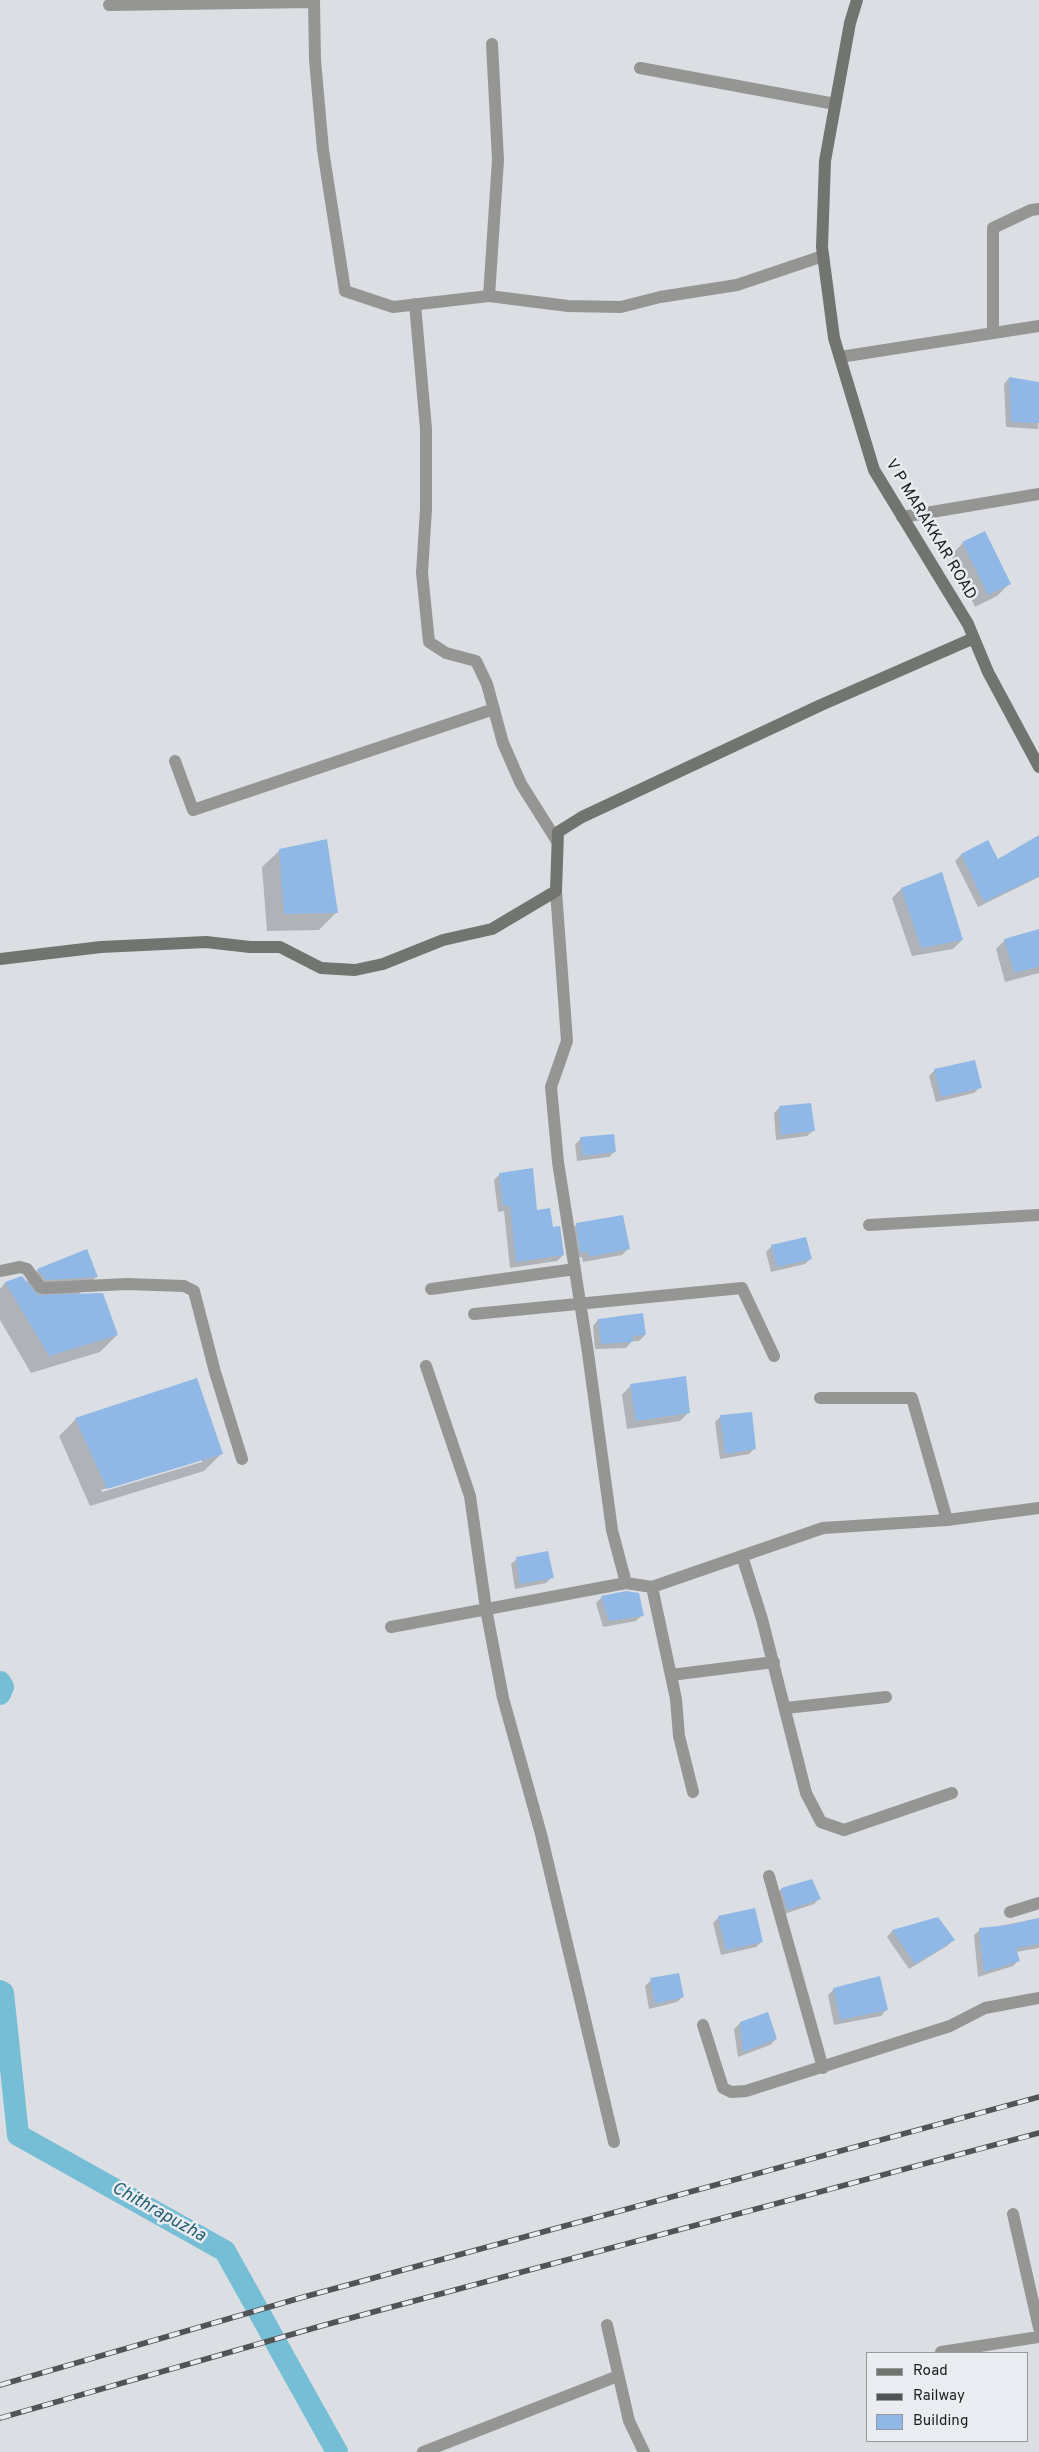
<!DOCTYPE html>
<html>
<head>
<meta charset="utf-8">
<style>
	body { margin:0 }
	#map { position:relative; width:1039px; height:2452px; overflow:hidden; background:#dbdfe4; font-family:Overpass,sans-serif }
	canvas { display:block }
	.legend { position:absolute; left:866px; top:2352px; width:162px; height:90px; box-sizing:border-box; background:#e9ecf1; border:1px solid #97999d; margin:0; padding:6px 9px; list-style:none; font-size:15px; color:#1b1d1e }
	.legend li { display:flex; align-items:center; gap:10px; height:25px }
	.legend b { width:25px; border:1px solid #97999d }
</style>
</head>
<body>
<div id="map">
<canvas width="1039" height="2452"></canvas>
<ul class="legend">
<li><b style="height:6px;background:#727470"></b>Road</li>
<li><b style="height:6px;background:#515456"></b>Railway</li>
<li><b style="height:14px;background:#90b8e7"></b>Building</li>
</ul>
</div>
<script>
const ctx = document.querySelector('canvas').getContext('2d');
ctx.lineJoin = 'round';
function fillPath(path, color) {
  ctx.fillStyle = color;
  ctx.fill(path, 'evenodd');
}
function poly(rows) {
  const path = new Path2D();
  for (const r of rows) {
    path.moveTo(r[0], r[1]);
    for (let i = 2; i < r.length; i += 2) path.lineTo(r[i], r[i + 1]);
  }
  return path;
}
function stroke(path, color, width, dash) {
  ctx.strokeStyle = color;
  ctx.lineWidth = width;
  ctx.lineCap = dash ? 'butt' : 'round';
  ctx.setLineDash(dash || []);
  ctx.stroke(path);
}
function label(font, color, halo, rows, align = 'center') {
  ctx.font = font + ' Overpass,sans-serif';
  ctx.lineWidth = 5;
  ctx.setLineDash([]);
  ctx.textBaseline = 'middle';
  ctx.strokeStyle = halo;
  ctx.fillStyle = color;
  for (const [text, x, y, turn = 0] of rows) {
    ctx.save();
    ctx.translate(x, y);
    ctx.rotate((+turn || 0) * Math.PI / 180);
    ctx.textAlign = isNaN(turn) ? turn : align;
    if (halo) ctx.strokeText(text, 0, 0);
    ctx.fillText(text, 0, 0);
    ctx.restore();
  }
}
fillPath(poly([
	[1009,378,1039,383,1038,429,1006,427,1004,384],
	[963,543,1009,584,997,596,975,607,951,555],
	[1039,836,1039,877,978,907,955,861,961,855,988,842,997,861],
	[280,850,336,913,319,930,267,931,262,867],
	[901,889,962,940,953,949,912,956,892,898],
	[1039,930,1039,973,1005,982,996,949,1005,940],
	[935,1070,980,1087,974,1093,936,1102,929,1076],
	[780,1107,813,1131,807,1136,776,1140,774,1113],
	[581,1139,615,1151,609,1157,577,1161,575,1144],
	[500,1174,552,1229,563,1255,557,1261,510,1268,504,1211,498,1212,494,1180],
	[576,1225,628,1249,622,1255,583,1262,582,1257,575,1258,571,1230],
	[772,1246,810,1259,805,1264,771,1272,766,1252],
	[87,1250,96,1277,77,1296,117,1335,100,1352,31,1373,0,1320,0,1289,5,1283,22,1278,25,1283,38,1270],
	[598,1320,645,1335,639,1341,632,1341,626,1348,595,1349,593,1326],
	[631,1385,689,1412,680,1421,627,1429,622,1395],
	[721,1416,755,1448,749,1454,720,1459,715,1422],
	[76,1419,221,1454,204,1471,90,1506,59,1436],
	[202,1459,202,1462,102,1492,101,1490],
	[517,1559,552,1577,546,1583,515,1589,511,1564],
	[602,1597,642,1615,636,1621,603,1627,596,1603],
	[781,1889,820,1898,814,1904,781,1915,776,1895],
	[719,1917,762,1941,756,1947,721,1955,713,1923],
	[937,1918,953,1940,947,1946,909,1969,887,1937,892,1931],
	[1039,1918,1039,1948,1016,1952,1019,1960,1013,1966,978,1977,974,1935,980,1930],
	[651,1980,683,1996,677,2002,649,2009,645,1986],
	[834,1989,886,2010,881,2016,834,2025,828,1995],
	[740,2023,776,2039,770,2045,738,2057,734,2029]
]), '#0003');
stroke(poly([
	[0,1682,3,1687,0,1694],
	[0,1991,3,1993,18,2135,225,2251,337,2452]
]), '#76bed6', 22);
fillPath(poly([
	[1009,377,1039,382,1039,423,1011,422],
	[985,531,1011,584,988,595,962,542],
	[1039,835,1039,876,984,902,961,854,988,840,998,859],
	[327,839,338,913,284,914,279,849],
	[942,872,963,940,921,948,901,888],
	[1039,929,1039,967,1014,973,1004,939],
	[975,1060,982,1088,941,1097,934,1069],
	[811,1103,815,1131,781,1135,779,1106],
	[614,1134,616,1152,583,1156,580,1137],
	[533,1168,537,1210,550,1208,553,1227,560,1226,564,1255,516,1262,510,1206,503,1206,499,1173],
	[623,1215,630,1249,589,1257,588,1252,580,1253,576,1223],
	[806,1237,812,1259,777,1267,771,1245],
	[87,1249,98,1277,46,1280,37,1269],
	[22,1276,38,1295,103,1293,118,1335,49,1356,5,1282],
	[643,1313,646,1335,632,1336,633,1342,601,1344,598,1319],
	[686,1376,690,1413,636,1421,630,1384],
	[197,1378,223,1454,107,1489,75,1418],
	[752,1412,756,1449,725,1454,720,1415],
	[548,1551,554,1578,520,1584,516,1557],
	[626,1591,639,1593,644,1616,609,1621,601,1596],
	[812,1879,821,1899,787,1910,781,1888],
	[755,1908,763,1942,726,1950,718,1916],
	[938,1917,955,1940,915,1964,892,1930],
	[1039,1918,1039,1944,1016,1948,1020,1961,984,1972,979,1928,1009,1925],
	[679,1973,684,1997,655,2004,650,1978],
	[880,1976,888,2010,840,2020,833,1988],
	[768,2012,777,2039,743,2052,740,2022]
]), '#90b8e7');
stroke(poly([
	[993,332,993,228,1031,210,1039,209],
	[840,357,1039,326]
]), '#959694', 12);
stroke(poly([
	[314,0,315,60,323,150,345,291,393,307,489,296,568,306,621,307,660,297,737,285,823,256],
	[109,5,314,2],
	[640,68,835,104],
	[489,296,498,160,492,44],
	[415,304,426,429,426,509,422,573,429,642,446,653,476,661,487,684,503,743,521,784,557,841],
	[902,517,1039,494],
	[175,761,193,810,494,709],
	[556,891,567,1041,551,1087,558,1162,588,1353,612,1530,626,1583,652,1587,823,1528,947,1520,1039,1508],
	[869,1225,1039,1215],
	[0,1271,20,1267,27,1269,40,1287,45,1288,127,1284,184,1286,194,1291,215,1372,242,1459],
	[431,1289,575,1269],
	[474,1314,742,1288,774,1356],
	[426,1366,470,1496,486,1609,503,1698,541,1834,614,2142],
	[820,1398,912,1398,947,1520],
	[742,1556,762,1619,806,1793,821,1822,844,1830,952,1793],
	[652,1587,676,1699,679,1736,693,1792],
	[391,1627,626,1583],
	[671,1675,774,1662],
	[786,1708,886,1697],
	[769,1876,823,2068],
	[1010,1912,1039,1903],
	[703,2025,723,2088,731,2092,746,2091,950,2026,985,2008,1039,1998],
	[1013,2214,1039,2328],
	[607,2325,629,2421,644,2452],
	[941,2352,1039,2337],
	[423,2452,618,2376]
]), '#959694', 12);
stroke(poly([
	[857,0,850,23,825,161,822,247,834,338,874,470,968,624,988,672,1039,767],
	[0,959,101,947,206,942,250,947,280,947,321,968,355,970,383,964,443,940,492,929,556,891,558,832,582,817,821,705,974,638]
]), '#727470', 12);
const rail = poly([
	[0,2385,300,2298,1039,2097],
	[0,2418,321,2326,1039,2133]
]);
stroke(rail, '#515456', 5.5);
stroke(rail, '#e9ecf1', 4, [11]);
label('16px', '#1b1d1e', '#e9ecf1', [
	["V P MARAKKAR ROAD",930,530,59]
]);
label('italic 18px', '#255f71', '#e9ecf1', [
	["Chithrapuzha",158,2213,29]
]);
</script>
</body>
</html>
